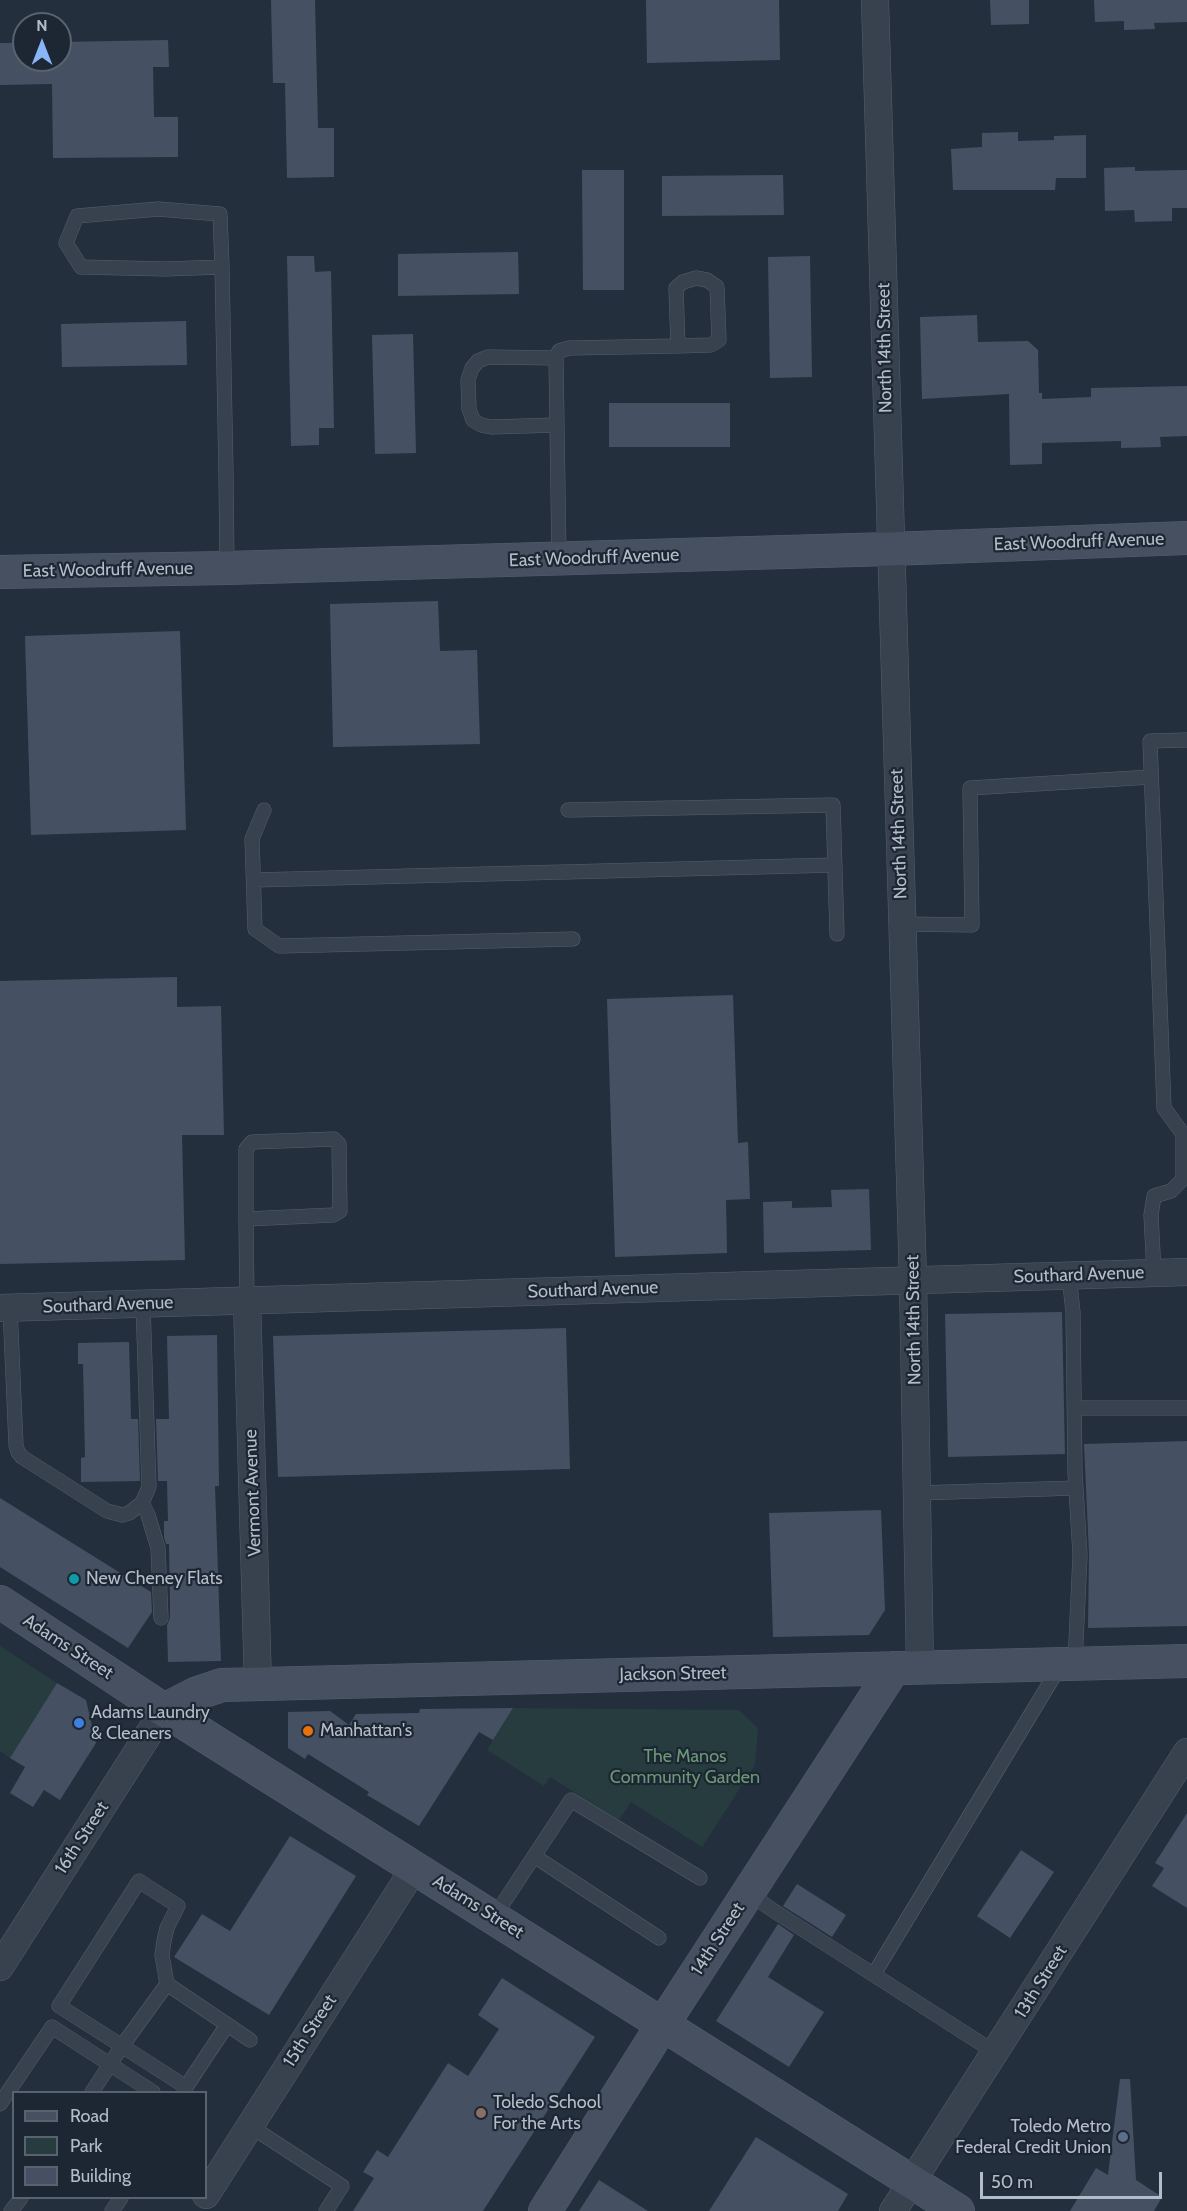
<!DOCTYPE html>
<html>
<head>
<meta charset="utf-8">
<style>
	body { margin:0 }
	#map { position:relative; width:1187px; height:2211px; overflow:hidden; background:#242f3e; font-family:Cabin,sans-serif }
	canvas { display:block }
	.legend { position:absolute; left:12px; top:2091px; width:195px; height:108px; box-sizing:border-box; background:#1d2633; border:2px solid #59626f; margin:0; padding:8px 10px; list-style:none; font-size:18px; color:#b4bcc9 }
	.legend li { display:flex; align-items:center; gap:12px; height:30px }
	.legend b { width:30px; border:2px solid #59626f }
	.north { position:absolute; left:12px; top:12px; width:60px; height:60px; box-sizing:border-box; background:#1d2633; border:2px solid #59626f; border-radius:50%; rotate:0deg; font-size:16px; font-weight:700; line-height:24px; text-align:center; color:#b4bcc9 }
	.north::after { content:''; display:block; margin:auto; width:21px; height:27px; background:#8ab4f8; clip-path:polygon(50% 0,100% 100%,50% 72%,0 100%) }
	.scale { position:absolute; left:980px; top:2172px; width:182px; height:27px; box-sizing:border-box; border:3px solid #b4bcc9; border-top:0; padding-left:8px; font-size:18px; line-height:21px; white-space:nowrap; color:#b4bcc9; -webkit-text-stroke:4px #1d2633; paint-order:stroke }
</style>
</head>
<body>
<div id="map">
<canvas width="1187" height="2211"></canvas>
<ul class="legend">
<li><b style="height:8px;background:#465061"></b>Road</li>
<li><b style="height:16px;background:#263c3f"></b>Park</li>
<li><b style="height:16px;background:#455162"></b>Building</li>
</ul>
<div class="north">N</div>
<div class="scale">50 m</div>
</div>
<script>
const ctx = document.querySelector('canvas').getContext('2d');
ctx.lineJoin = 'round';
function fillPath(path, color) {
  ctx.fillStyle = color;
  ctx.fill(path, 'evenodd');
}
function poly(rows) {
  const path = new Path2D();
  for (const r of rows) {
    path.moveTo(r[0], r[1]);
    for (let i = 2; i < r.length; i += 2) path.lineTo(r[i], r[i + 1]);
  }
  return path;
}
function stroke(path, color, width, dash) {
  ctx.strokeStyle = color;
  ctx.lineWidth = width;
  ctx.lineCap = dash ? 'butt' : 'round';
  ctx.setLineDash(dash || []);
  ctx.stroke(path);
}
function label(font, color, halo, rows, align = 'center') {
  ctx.font = font + ' Cabin,sans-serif';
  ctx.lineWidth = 4.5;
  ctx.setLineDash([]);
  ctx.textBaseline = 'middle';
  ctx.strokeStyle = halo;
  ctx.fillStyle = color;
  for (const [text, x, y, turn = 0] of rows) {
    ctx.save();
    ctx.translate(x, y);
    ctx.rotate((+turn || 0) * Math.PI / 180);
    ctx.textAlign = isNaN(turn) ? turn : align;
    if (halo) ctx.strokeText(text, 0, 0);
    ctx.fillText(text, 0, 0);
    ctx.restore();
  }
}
fillPath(poly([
	[0,1646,57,1683,10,1758,0,1751],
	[513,1708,739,1710,758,1728,755,1765,702,1847,631,1802,619,1820,550,1777,544,1786,487,1750]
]), '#263c3f');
fillPath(poly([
	[271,0,315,0,318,128,334,128,334,177,287,178,285,83,273,83],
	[646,0,779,0,780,60,647,63],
	[990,0,1029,0,1029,24,991,25],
	[1094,0,1187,0,1187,22,1154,23,1155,29,1124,30,1124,21,1095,22],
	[168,40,169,67,153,67,154,117,178,117,178,157,53,158,52,84,0,85,0,43,24,43,24,60,60,60,60,42],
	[1018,132,1018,141,1054,140,1054,136,1086,135,1086,178,1056,178,1055,190,953,190,951,149,982,147,982,133],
	[1135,167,1135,171,1187,170,1187,208,1172,208,1172,221,1135,222,1134,210,1105,211,1104,168],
	[582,170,624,170,624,290,583,290],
	[783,175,784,215,662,216,662,176],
	[518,252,519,294,398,296,398,254],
	[287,256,314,256,315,272,331,271,334,428,319,428,319,445,291,446],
	[810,256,812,377,770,378,768,257],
	[977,315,978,342,1028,341,1038,350,1039,393,1042,393,1042,399,1091,397,1091,388,1187,386,1187,436,1160,437,1161,447,1121,448,1121,441,1042,443,1042,464,1010,465,1009,394,922,399,920,317],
	[186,321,187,365,62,367,61,324],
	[413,334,416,453,375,454,372,335],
	[609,403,730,403,730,447,609,447],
	[438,601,440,651,477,650,480,744,333,747,330,604],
	[180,631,186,830,31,835,25,636],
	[177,977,177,1007,221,1006,224,1135,182,1135,185,1260,0,1264,0,981],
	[733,995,738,1143,748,1142,750,1199,726,1200,727,1253,615,1257,607,999],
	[869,1189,871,1250,764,1253,763,1202,792,1201,792,1208,832,1207,831,1190],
	[1062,1312,1065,1454,948,1457,945,1314],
	[566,1328,570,1469,278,1477,273,1336],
	[217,1335,219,1486,215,1486,221,1661,168,1662,167,1625,170,1618,170,1604,169,1544,166,1544,164,1537,164,1521,168,1521,167,1481,158,1481,156,1419,169,1419,167,1336],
	[129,1342,131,1419,138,1419,140,1481,81,1482,81,1458,85,1457,83,1364,78,1364,78,1343],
	[1187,1441,1187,1626,1088,1628,1089,1554,1084,1444],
	[0,1498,151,1592,152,1612,128,1648,0,1567],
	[881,1510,885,1610,869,1635,773,1637,769,1513],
	[57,1683,86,1700,96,1743,60,1800,44,1790,33,1807,10,1793,25,1767,10,1758],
	[513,1708,493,1740,479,1732,419,1826,367,1795,369,1792,308,1754,305,1759,288,1748,288,1712,330,1711,349,1725,356,1714,419,1713,420,1709],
	[1187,1813,1187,1908,1152,1886,1164,1868,1155,1863],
	[290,1836,356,1876,269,2015,174,1957,202,1914,230,1931],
	[1021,1850,1054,1872,1010,1938,977,1916],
	[797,1884,846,1915,832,1937,783,1906],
	[778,1924,794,1935,768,1977,824,2012,789,2067,716,2021],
	[502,1978,595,2037,483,2211,353,2211,374,2178,363,2172,377,2150,388,2157,448,2063,468,2076,499,2029,478,2015],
	[1120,2079,1130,2079,1136,2180,1162,2197,1154,2211,1070,2211,1096,2168,1108,2175],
	[756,2137,848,2194,838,2211,709,2211],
	[599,2180,648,2211,579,2211]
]), '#455162');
const lane = poly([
	[222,267,165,269,81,267,66,243,77,216,158,209,220,214,222,267,226,473,227,568],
	[556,358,488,357,478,361,472,368,468,380,469,409,473,420,481,425,491,427,557,425],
	[559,558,556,358,559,351,569,348,678,346,711,345,719,340,717,287,707,280,696,278,683,282,676,288,678,346],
	[264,810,252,839,255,929,279,946,573,939],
	[568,810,833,805,837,934],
	[254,880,835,865],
	[902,924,972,925,970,788,1151,777],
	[246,1219,333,1215,340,1211,339,1144,334,1139,252,1142,246,1149,246,1219,247,1301],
	[1154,1273,1151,1215,1154,1196,1171,1191,1183,1179,1183,1134,1164,1108,1150,741,1187,740],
	[1069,1276,1073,1312,1075,1472,1080,1555,1075,1664],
	[10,1308,16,1445,18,1452,22,1457,107,1511,122,1515,129,1513,142,1503,149,1487,143,1304],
	[1074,1408,1187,1408],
	[917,1493,1076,1488],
	[142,1503,148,1515,158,1548,161,1618],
	[534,1856,659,1938],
	[139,1881,178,1906,167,1928,164,1941,162,1955,167,1984,122,2046,59,2006,139,1881],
	[749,1893,771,1909,996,2053],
	[494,1917,571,1800,700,1878],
	[874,1974,1060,1666],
	[167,1984,250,2040],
	[92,2092,122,2046,186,2087,227,2025],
	[0,2104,52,2027,153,2092],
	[250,2126,342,2186,326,2211],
	[11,2211,21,2198],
	[112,2211,121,2198]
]);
const street = poly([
	[875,0,913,1280,920,1668],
	[247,1301,258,1685],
	[0,1308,1187,1272],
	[0,1967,164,1710],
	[206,2195,415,1867],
	[893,2211,1187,1752]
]);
const secondary = poly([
	[0,572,227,568,890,549,1187,538],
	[0,1602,164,1710,958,2211],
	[164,1710,195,1694,222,1685,1187,1661],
	[545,2211,663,2024,894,1668]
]);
stroke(lane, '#565f6c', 15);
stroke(street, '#565f6c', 28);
stroke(secondary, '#565f6c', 34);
stroke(lane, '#38414e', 14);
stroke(street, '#38414e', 27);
stroke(secondary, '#465061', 33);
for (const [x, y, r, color] of [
	[74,1579,6,"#0f9aa8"],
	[79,1723,6,"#3f7fe0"],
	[308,1731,6,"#e8710a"],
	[481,2113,6,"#8d6e63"],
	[1123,2137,6,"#5c6f8a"]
]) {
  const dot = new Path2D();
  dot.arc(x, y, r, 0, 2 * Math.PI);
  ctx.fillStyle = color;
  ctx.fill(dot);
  stroke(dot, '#1d2633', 2);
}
label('18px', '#b4bcc9', '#1d2633', [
	["North 14th Street",885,348,-91],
	["East Woodruff Avenue",1079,542,-2],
	["East Woodruff Avenue",594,558,-2],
	["East Woodruff Avenue",108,570,-1],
	["North 14th Street",899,834,-92],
	["Southard Avenue",1079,1275,-2],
	["Southard Avenue",593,1290,-2],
	["Southard Avenue",108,1305,-2],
	["North 14th Street",914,1320,-91],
	["Vermont Avenue",253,1493,-92],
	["Adams Street",68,1647,33],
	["Jackson Street",673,1674,-1],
	["16th Street",82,1838,-57],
	["Adams Street",478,1907,32],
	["14th Street",718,1939,-57],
	["13th Street",1041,1982,-58],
	["15th Street",310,2031,-57]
]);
label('18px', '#b4bcc9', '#1d2633', [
	["New Cheney Flats",86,1579],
	["Adams Laundry",91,1713],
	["& Cleaners",91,1734],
	["Manhattan's",320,1731],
	["Toledo School",493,2103],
	["For the Arts",493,2124],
	["Toledo Metro",1111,2127,"right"],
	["Federal Credit Union",1111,2148,"right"]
], 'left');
label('18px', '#6b9a76', '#1d2633', [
	["The Manos",685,1757],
	["Community Garden",685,1778]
]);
</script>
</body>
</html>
